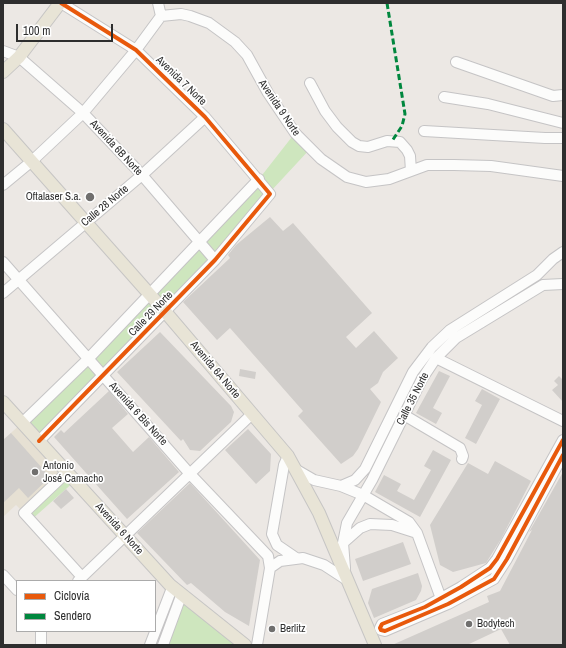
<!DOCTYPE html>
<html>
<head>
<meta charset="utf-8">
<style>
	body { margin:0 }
	#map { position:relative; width:566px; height:648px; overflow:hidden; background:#ece8e4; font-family:"Archivo Narrow",sans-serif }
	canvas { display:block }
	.frame { position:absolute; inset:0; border:4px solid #2e2e2e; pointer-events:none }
	.legend { position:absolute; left:16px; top:580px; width:140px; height:52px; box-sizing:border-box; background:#fff; border:1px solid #ababab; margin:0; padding:5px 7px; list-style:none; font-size:12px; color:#2e2e2e }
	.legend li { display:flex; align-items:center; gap:8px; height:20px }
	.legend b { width:20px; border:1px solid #ababab }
	.scale { position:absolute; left:16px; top:24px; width:97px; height:18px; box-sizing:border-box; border:2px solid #2e2e2e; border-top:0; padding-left:5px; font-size:12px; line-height:14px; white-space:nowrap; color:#2e2e2e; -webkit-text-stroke:3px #fff; paint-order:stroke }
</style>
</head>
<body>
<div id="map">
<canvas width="566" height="648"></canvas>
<div class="frame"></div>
<ul class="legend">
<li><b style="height:5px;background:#e8590c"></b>Ciclovía</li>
<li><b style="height:5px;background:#00873e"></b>Sendero</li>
</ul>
<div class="scale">100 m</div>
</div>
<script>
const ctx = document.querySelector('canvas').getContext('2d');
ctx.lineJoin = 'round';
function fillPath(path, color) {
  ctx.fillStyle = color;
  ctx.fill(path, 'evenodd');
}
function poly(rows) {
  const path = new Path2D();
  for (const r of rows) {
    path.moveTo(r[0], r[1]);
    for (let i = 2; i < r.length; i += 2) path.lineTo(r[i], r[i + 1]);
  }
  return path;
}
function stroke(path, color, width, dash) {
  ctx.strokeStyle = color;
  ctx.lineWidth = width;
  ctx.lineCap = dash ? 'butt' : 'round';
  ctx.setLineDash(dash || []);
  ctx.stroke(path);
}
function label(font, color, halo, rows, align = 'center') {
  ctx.font = font + ' "Archivo Narrow",sans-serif';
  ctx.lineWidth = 3.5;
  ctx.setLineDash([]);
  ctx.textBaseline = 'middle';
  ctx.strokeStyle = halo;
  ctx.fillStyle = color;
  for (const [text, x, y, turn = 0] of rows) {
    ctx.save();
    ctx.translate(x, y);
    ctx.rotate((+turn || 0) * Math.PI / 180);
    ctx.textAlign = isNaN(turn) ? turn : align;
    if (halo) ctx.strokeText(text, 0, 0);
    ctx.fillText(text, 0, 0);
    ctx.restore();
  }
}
fillPath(poly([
	[22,423,71,476,24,513,16,505,3,517,3,440]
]), '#e6e0d3');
fillPath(poly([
	[295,133,310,149,39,441,22,423,259,179],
	[64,475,75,481,30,521,24,513],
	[179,600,245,645,163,645]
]), '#cee6be');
fillPath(poly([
	[270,217,283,231,293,223,372,313,346,337,356,348,374,331,398,358,383,372,378,383,370,389,381,402,358,449,353,456,341,464,298,416,303,411,230,328,217,340,183,302,230,258,228,255,236,245],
	[160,332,231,406,234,412,231,422,200,451,190,450,183,439,181,441,117,372],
	[240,369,256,372,255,379,239,376],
	[439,371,450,376,433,408,442,413,436,424,416,413],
	[559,376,563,380,563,402,552,390,558,385,554,381],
	[482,389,500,399,476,444,465,438,482,405,475,401],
	[109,391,128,414,112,428,133,452,149,437,179,472,127,519,54,437,61,430,64,433],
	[248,429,271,454,270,471,256,484,225,450],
	[11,433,50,477,28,498,19,488,3,503,3,440],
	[433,450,451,460,420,517,375,492,384,475,401,484,397,491,414,500,431,470,424,466],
	[495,461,531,481,501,539,486,563,453,572,440,565,430,525,468,463,488,474],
	[563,472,563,645,510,645,501,629,467,645,392,645,489,602,487,596,500,591,532,530,529,532],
	[190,483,260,560,249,626,225,612,191,583,187,585,137,533],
	[66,489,74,498,61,509,53,501],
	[403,542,411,564,363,581,355,559],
	[418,573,422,586,421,591,416,600,374,618,368,603,372,589]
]), '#d1cecb');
const minor = poly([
	[158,3,161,16],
	[161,16,181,14,190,16,209,23,235,42,247,55,268,93,295,133,321,159,347,177,366,182,389,179,427,165,454,165,491,166,563,176],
	[3,51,19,57,83,113,142,175,215,260],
	[456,62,553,96,563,95],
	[310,83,325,111,337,127,352,142,359,146,368,147,387,141,400,142,407,150,410,156,411,171],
	[444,97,488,104,563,123],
	[424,131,545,138,563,138],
	[3,185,32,161,83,113,136,50,161,16],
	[3,262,190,474,268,556,270,568,257,645],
	[3,293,142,175,205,117],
	[436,358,563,421],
	[404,415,460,448,463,456,462,459],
	[22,423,88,359,259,179],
	[563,440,497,559,490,568,461,587,425,607,382,624,380,628,381,630,385,631,448,604,494,579,507,559,563,455],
	[39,441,215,260,270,194,205,117,136,50,61,3],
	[288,456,284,465,272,534,277,545,296,558],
	[64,469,64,475,24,513,82,577],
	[295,469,314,480,341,486,363,495,409,522,417,533,443,604],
	[341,486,355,480,365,469,413,372,432,347,450,330,537,275,553,259,563,252],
	[343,543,360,528,370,524,392,525,417,533],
	[270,568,280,561,303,558,324,565,347,580],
	[345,568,343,543,347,523,372,480,422,379,436,358,456,338,543,285,563,284],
	[3,575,17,590],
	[78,581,252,414],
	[41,645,41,631],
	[150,645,172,588],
	[163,645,181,596]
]);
const major = poly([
	[3,72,19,57,60,3],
	[3,129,168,315,288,456,319,513,375,645],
	[3,402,170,585,245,645]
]);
stroke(minor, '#c5c4c5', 12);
stroke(major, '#c6c5c4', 14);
stroke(minor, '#fcfcfb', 10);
stroke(major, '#e8e4d6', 12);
stroke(poly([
	[387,3,405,114,402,126,392,141]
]), '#00873e', 3, [6, 3]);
stroke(poly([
	[563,440,497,559,490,568,461,587,425,607,382,624,380,628,381,630,385,631,448,604,494,579,507,559,563,455],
	[39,441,215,260,270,194,205,117,136,50,61,3]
]), '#e8590c', 4);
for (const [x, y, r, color] of [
	[90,197,5,"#706f6e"],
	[35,472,4,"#706f6e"],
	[469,624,4,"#706f6e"],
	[272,629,4,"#706f6e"]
]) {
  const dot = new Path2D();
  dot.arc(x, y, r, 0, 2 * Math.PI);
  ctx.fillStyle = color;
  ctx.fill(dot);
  stroke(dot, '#fff', 1.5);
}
label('11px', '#2e2e2e', '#fff', [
	["Avenida 7 Norte",181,81,44],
	["Avenida 9 Norte",279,108,56],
	["Avenida 6B Norte",116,148,47],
	["Calle 28 Norte",105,206,-40],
	["Calle 29 Norte",151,314,-46],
	["Avenida 6A Norte",215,370,50],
	["Calle 35 Norte",413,399,-63],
	["Avenida 6 Bis Norte",138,414,48],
	["Avenida 6 Norte",119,529,48]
]);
label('11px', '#2e2e2e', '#fff', [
	["Oftalaser S.a.",81,197,"right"],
	["Antonio",43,466],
	["José Camacho",43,479],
	["Bodytech",477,624],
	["Berlitz",280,629]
], 'left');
</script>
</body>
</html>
